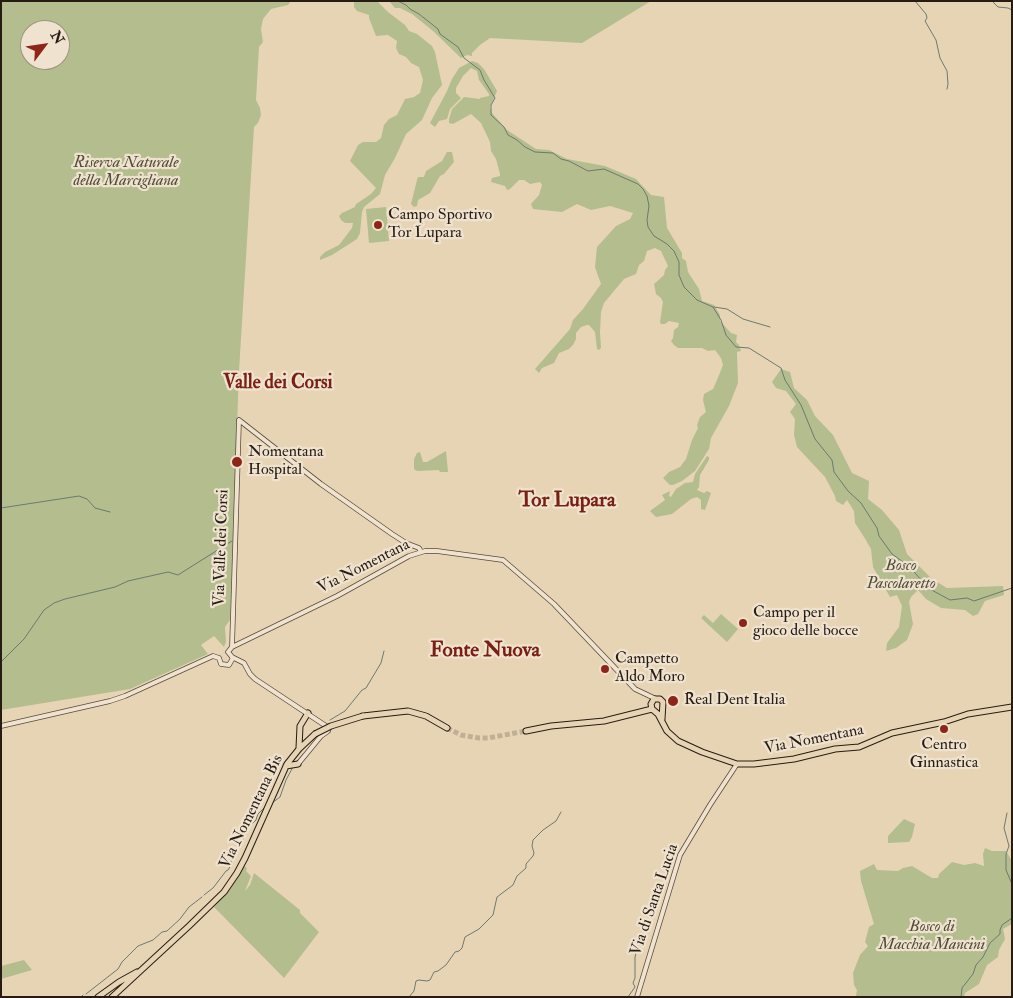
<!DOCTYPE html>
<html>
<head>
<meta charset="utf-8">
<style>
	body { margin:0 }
	#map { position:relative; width:1013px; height:998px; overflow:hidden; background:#e7d4b5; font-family:"IM FELL Double Pica",serif }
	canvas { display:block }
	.frame { position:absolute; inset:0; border:2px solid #271c15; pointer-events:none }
	.north { position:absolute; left:20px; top:20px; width:50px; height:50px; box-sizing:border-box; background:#efe3cf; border:1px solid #9f9385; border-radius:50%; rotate:59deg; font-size:14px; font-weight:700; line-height:20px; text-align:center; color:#271c15 }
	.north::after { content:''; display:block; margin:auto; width:18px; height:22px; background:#8f2418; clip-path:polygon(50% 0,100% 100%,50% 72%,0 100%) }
</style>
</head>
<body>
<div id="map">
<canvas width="1013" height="998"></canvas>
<div class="frame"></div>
<div class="north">N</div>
</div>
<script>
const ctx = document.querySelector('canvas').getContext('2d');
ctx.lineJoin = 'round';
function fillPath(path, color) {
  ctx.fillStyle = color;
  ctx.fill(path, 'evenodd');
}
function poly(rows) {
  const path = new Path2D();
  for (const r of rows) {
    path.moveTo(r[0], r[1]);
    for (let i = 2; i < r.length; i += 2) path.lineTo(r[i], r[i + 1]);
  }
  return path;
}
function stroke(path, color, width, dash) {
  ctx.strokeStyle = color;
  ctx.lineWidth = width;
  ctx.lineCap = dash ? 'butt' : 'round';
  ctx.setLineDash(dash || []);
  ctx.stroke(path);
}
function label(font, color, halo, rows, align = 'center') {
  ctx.font = font + ' "IM FELL Double Pica",serif';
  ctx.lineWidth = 4.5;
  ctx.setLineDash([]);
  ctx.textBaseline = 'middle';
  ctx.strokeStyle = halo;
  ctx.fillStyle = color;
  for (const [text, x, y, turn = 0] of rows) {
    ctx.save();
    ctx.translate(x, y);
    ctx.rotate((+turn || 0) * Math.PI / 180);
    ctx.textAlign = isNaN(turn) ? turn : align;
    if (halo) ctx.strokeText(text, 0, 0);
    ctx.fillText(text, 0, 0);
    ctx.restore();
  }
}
fillPath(poly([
	[1,1,291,1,288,5,271,9,263,19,261,29,263,42,259,47,256,100,260,108,261,115,258,123,254,127,239,371,230,620,225,627,226,642,224,647,214,636,201,645,208,654,130,689,1,710],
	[30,30,60,30,60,60,30,60],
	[354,1,377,1,388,12,405,25,409,31,417,34,432,46,435,52,442,85,432,98,422,120,406,134,395,158,385,175,380,194,364,207,362,212,360,233,357,239,332,255,320,260,320,257,325,252,339,245,352,228,353,223,345,223,341,220,339,216,342,213,355,207,356,204,371,194,376,188,350,161,358,145,363,142,376,142,381,138,384,125,389,119,397,115,405,99,414,97,420,93,423,80,419,67,411,63,406,57,399,54,396,48,397,41,388,35,376,36,369,18,369,15,357,11,354,7],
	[389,1,651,1,582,43,490,38,480,45,472,53,472,56,467,55,461,58,433,31,412,14,400,8,395,8],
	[472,61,478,63,484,69,497,91,490,107,492,113,507,130,536,149,549,150,567,159,605,166,636,179,651,195,664,197,667,228,682,253,682,258,686,261,688,272,699,289,702,301,714,305,720,315,720,321,731,333,737,335,736,342,739,345,741,351,737,352,738,383,729,406,711,438,709,449,695,471,682,481,673,485,670,485,663,478,669,472,680,467,686,459,692,440,698,428,697,425,700,417,706,412,703,400,704,394,713,389,717,380,723,365,721,358,715,350,708,351,702,348,678,348,674,345,671,341,673,338,674,330,678,327,679,323,669,321,665,324,661,324,660,322,663,302,661,298,656,294,654,284,664,275,665,270,668,266,661,251,655,248,647,251,644,261,639,265,636,274,624,279,604,303,601,312,600,332,601,348,599,350,597,349,595,332,589,325,587,325,581,327,576,333,576,339,573,345,569,349,559,353,554,363,542,368,539,373,535,369,570,329,573,320,583,309,601,284,595,267,597,247,616,226,630,219,633,213,610,206,591,210,577,204,562,212,533,209,531,204,539,195,542,185,540,182,530,184,524,180,519,180,510,189,507,190,505,186,491,182,492,178,500,176,500,174,496,159,491,151,490,142,481,123,471,114,453,124,449,123,449,119,452,109,464,97,480,99,480,98,489,96,489,94,479,80,477,71,471,68,463,76,456,88,456,93,461,98,450,109,447,119,439,121,435,127,430,123,447,91,452,79,459,68],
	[447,152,452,152,454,162,444,174,440,176,430,193,418,200,417,206,414,207,411,204,417,180,418,177,424,177,426,171,442,161],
	[386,207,389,241,369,243,366,209],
	[781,369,790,372,794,388,807,400,815,416,833,435,852,473,869,481,868,499,882,510,899,530,907,554,932,579,947,588,1003,586,1004,595,985,601,978,614,973,616,965,610,941,608,926,599,918,590,911,597,909,602,913,624,907,640,896,648,886,651,887,643,899,627,902,606,897,595,890,597,873,567,871,549,864,537,855,523,854,511,847,500,843,505,836,501,835,496,825,477,797,447,794,435,795,419,790,412,796,404,786,391,776,388,772,382],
	[446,451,448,472,440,472,439,470,417,471,414,469,414,459,417,453,420,452,423,462,427,462],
	[707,456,709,457,709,460,700,475,699,487,697,490,704,493,707,491,711,493,705,510,701,509,701,500,697,497,691,499,672,514,656,517,650,511,665,500,662,495,670,491,669,496,671,497,676,489,685,483,693,482,695,474],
	[721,614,738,629,727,642,701,618,704,615,713,623],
	[904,819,915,824,912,837,909,842,888,843,888,836],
	[985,848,992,851,1006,851,1012,861,1012,924,1003,929,1005,939,999,950,998,957,987,965,979,984,965,993,964,997,852,997,856,996,857,990,854,985,853,973,860,955,868,946,865,942,869,927,874,924,861,881,860,871,874,864,877,870,898,871,903,868,912,866,932,878,938,878,939,874,952,862,964,865,975,863,984,866,983,854],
	[244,866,247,868,246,871,251,876,245,891,250,885,254,873,300,910,300,913,319,932,284,978,214,907,228,891],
	[24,960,32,970,1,979,1,966]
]), '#b4bd8e');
stroke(poly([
	[398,1,406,5,410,9,419,14,438,29,440,34,458,47,464,58,480,70,484,80,495,98,491,105,491,115,504,127,508,135,517,140,525,147,535,152,553,153,561,159,569,161,588,171,604,169,638,184,643,189,647,196,649,206,647,220,648,227,654,236,667,244,674,251,679,262,679,275,684,287,697,300,713,307,721,320,726,335,736,347,749,348,781,368,785,380,801,405,815,439,832,460,834,472,848,491,861,503,877,528,879,536,892,554,910,567,928,588,950,600,967,598,974,601,1012,588],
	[915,1,926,14,927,18,925,21,936,40,940,58,947,71,948,84,947,89],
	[992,1,998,7,1008,8,1012,10],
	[714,307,727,309,743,319,770,327],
	[1,508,79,496,87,499,95,508,110,512],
	[1,662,24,639,44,610,54,603,65,599,115,587,128,581,168,572,178,575,232,541],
	[330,720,345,711,362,690,366,688,381,663,384,651],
	[297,761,316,740],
	[272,803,280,797,286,780,293,767],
	[1007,813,1004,828,1009,846,1006,854,1006,870,1012,884],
	[204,895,213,888,226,871,228,870,231,865,231,861,250,826,256,820,258,814,264,808],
	[86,994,118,969,122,962,138,946,153,940,162,932,167,931,180,919,189,907,202,897],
	[81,997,83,995],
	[409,997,414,991,416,981,419,980,427,981,430,980,434,972,438,971,446,965,455,952,459,951,462,948,465,937,479,929,493,915,497,897,513,885,517,876,526,868,526,864,533,856,534,853,532,846,533,840,543,830,556,821,561,812],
	[628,997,635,987,633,983,635,978,635,957,638,945],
	[961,997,962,988,973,974,976,965,983,957,990,943,1000,934,1000,930,1002,925,1012,918]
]), '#6a7a71', 1);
stroke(poly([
	[447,728,461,735,479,738,488,738,526,731]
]), '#c1af95', 5, [5, 2.5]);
const minor = poly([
	[239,420,321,484,392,534,406,543,419,548,421,552],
	[232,647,239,420],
	[228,652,232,647,337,596,409,556,425,551,437,551,503,560,554,604,635,689,656,699],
	[232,657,244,663,250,674,255,679,326,726,328,731,321,736,298,764],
	[219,658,221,664,229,665,233,658,228,652],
	[1,726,110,701,125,696,213,656,219,658],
	[637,997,680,855,710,805,737,764]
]);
const major = poly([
	[363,716,408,711,426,716,447,728],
	[662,719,663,702,660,699,654,699,651,704,652,709,658,714,667,731,678,741,702,752,737,764,754,764,794,759,835,749,859,747,892,733,944,722,968,714,1012,707],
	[526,731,551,726,604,721,652,709],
	[299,748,300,726,308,713],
	[286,766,298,764],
	[98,997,119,982,137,972],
	[112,997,189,926,224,892,237,873,245,858,287,764,299,749,315,734]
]);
stroke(minor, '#574a3d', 5.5);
stroke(major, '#271c15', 7);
stroke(minor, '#efe3cf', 4);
stroke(major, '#e7d4b5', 5);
const majorBridge = poly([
	[315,734,331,726,363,716]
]);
stroke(majorBridge, '#271c15', 7, []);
stroke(majorBridge, '#e7d4b5', 5);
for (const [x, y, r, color] of [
	[378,225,5,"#8f2418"],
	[237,462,6,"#8f2418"],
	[743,623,5,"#8f2418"],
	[605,669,5,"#8f2418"],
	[673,701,6,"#8f2418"],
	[944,729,5,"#8f2418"]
]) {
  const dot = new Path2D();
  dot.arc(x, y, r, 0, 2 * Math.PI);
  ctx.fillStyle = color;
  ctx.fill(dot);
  stroke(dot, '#efe3cf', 2);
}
label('italic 16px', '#514c39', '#efe3cf', [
	["Riserva Naturale",126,164],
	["della Marcigliana",126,182],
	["Bosco",901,567],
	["Pascolaretto",901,585],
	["Bosco di",932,928],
	["Macchia Mancini",932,946]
]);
label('16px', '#271c15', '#efe3cf', [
	["Campo Sportivo",388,216],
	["Tor Lupara",388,234],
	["Nomentana",248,453],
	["Hospital",248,471],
	["Campo per il",753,614],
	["gioco delle bocce",753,632],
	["Campetto",615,660],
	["Aldo Moro",615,678],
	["Real Dent Italia",684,701],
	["Centro",944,746,"center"],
	["Ginnastica",944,764,"center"]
], 'left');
label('16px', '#271c15', '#efe3cf', [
	["Via Valle dei Corsi",222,548,-88],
	["Via Nomentana",364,567,-27],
	["Via Nomentana",814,740,-11],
	["Via Nomentana Bis",252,812,-64],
	["Via di Santa Lucia",655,900,-71]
]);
label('bold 19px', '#7a1f14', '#efe3cf', [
	["Valle dei Corsi",278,384]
]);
label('bold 21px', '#7a1f14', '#efe3cf', [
	["Tor Lupara",567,501],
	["Fonte Nuova",485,651]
]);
</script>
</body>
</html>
